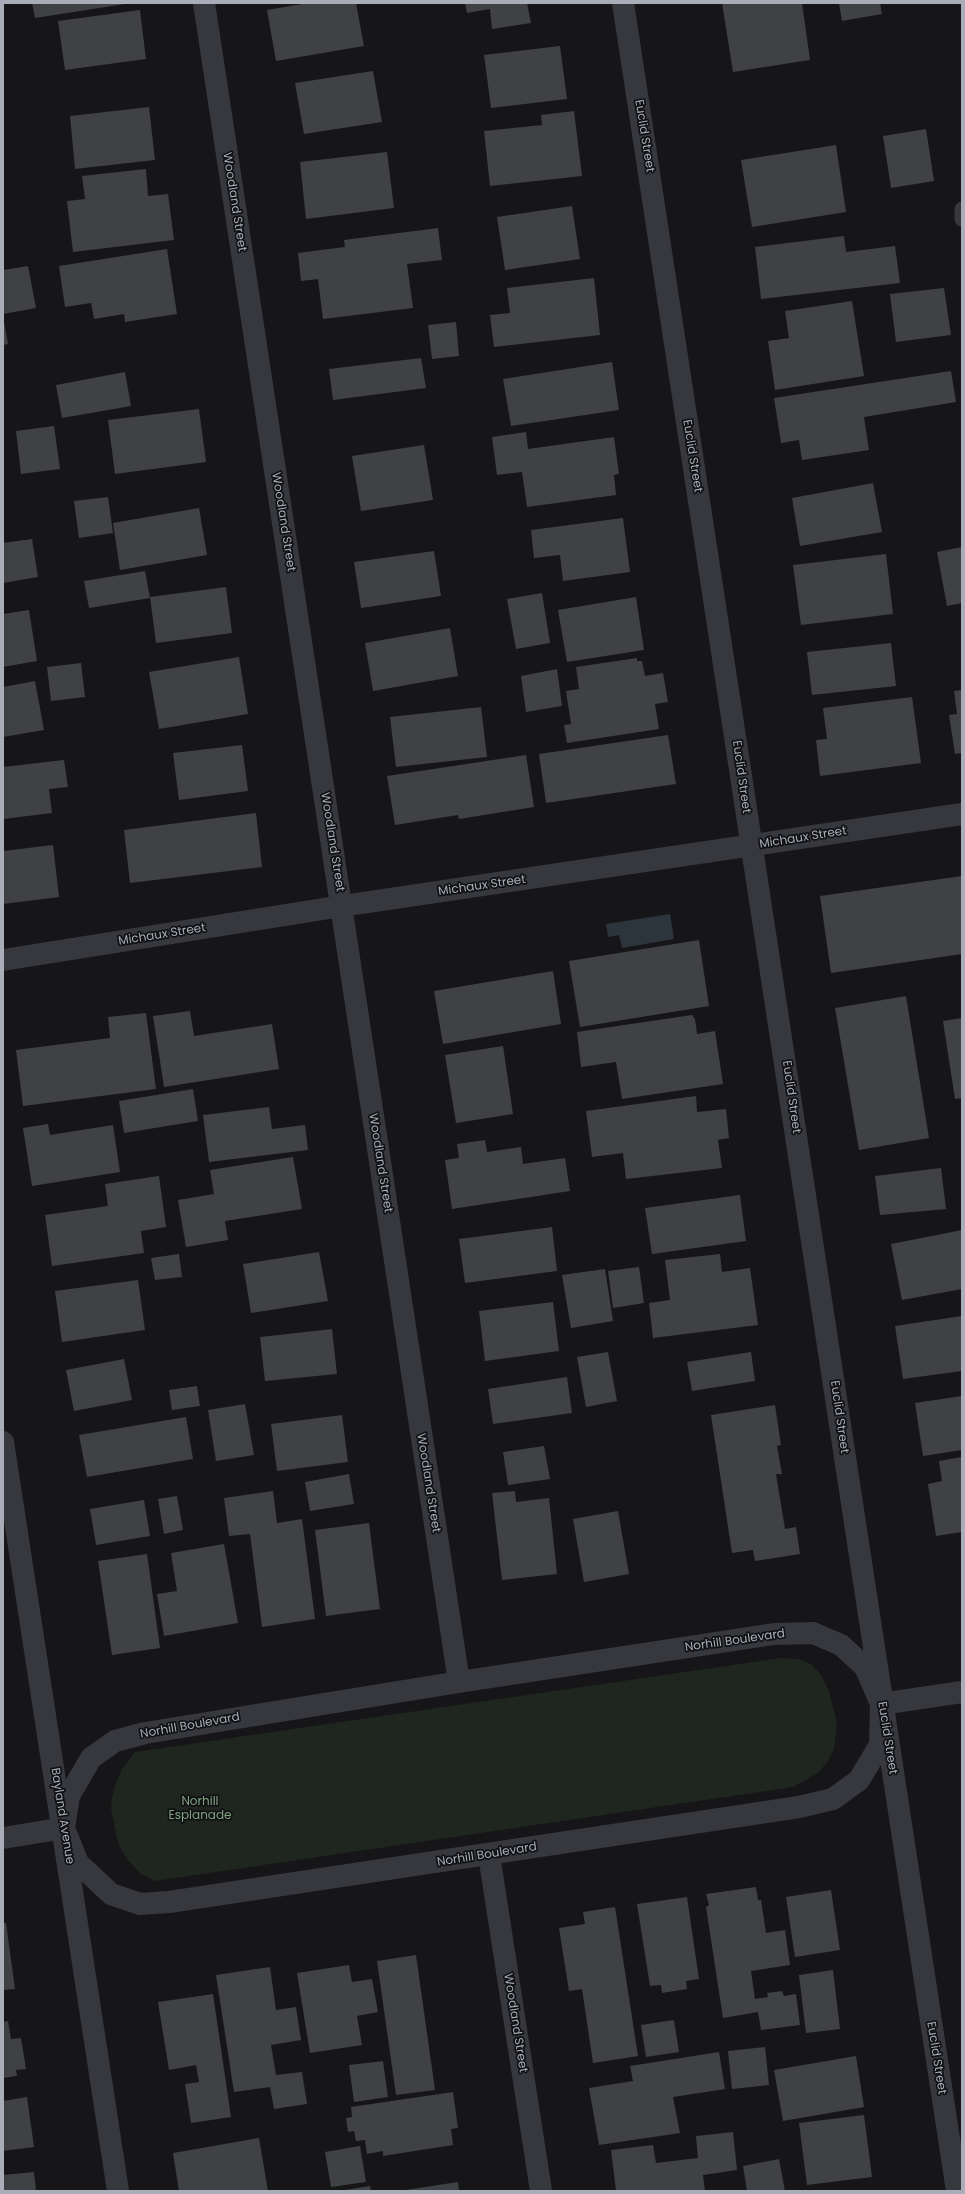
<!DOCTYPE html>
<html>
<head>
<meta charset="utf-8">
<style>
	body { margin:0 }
	#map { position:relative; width:965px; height:2194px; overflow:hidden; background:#161618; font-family:Poppins,sans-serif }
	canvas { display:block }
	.frame { position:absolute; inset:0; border:4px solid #a8adb8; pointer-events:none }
</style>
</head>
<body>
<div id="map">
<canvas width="965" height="2194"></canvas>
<div class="frame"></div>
</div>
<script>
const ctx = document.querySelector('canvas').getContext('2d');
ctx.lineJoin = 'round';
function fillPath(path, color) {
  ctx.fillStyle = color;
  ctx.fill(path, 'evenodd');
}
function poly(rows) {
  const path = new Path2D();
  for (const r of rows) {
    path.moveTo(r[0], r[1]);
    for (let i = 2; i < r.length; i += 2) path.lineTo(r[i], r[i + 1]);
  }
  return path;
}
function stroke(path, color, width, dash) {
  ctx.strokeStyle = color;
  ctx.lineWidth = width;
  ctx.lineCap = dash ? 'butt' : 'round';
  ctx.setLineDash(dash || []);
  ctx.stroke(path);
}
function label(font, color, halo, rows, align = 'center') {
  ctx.font = font + ' Poppins,sans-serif';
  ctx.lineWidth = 3.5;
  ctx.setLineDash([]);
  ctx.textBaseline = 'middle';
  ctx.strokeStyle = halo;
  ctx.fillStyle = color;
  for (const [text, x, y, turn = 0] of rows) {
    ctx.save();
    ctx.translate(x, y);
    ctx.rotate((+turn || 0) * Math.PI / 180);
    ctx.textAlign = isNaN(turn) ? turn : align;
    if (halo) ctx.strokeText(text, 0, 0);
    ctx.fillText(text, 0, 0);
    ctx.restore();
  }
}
fillPath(poly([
	[781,1658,798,1659,811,1664,821,1675,829,1691,837,1723,834,1749,828,1761,818,1773,793,1787,155,1881,141,1874,127,1859,118,1843,111,1808,112,1798,115,1785,122,1769,135,1752]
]), '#1e261f');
fillPath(poly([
	[670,914,674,939,622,948,619,935,608,937,606,924]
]), '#2c353c');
fillPath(poly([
	[32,3,125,3,125,4,35,18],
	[308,3,356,3,364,46,276,61,267,10],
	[465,3,527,3,531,23,492,29,490,9,467,13],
	[722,3,802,3,810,60,733,72],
	[839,3,880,3,882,14,842,21],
	[140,10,146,59,65,70,58,21],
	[560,46,567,99,491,108,484,55],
	[373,71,382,122,304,134,295,83],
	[149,107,155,160,75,169,70,116],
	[574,111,582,176,490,186,484,131,542,125,541,115],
	[926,129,934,181,891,188,883,136],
	[836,145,846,212,752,227,741,160],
	[387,152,394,208,306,219,300,162],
	[146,169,148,196,168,194,174,240,73,252,67,201,85,199,82,176],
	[572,206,580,259,505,270,497,217],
	[438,228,442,260,407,264,413,308,323,319,318,279,301,281,298,253,345,247,344,240],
	[844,236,846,252,895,246,900,283,761,299,755,247],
	[167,249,177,314,125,322,124,314,94,319,91,303,65,307,59,266],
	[28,266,36,308,3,314,3,270],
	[594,278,600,335,494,347,490,315,510,313,507,288],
	[944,288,951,335,896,342,890,294],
	[852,301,864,376,775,390,768,341,789,338,785,311],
	[3,316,8,344,3,345],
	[456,322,459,356,432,359,428,325],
	[421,358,426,388,333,400,329,369],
	[612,362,619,410,511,426,503,379],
	[951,371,956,402,864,417,869,450,802,460,799,440,781,443,774,398],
	[125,372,131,406,62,418,56,385],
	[199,409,206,462,115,474,108,420],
	[54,426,60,469,21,474,16,431],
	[526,432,528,449,614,437,619,474,614,475,616,495,527,507,522,472,497,475,492,437],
	[424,445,433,500,361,511,352,456],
	[873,483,882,532,800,546,792,498],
	[108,497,113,533,79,538,74,501],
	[199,508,207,555,120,570,113,523],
	[623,518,630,572,563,581,560,555,534,558,531,530],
	[32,539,38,577,3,583,3,543],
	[962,547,962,603,947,606,937,552],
	[434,551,441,596,361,608,354,562],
	[886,554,893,614,801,625,793,565],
	[145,571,150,598,89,608,84,581],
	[226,587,232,633,156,643,150,597],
	[542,593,550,643,516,649,507,599],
	[636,597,644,650,567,662,558,610],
	[29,610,37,661,3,667,3,614],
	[450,628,458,676,373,691,365,643],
	[891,643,896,686,812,695,807,652],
	[239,657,248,714,159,729,149,672],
	[637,658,637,661,642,661,645,676,663,673,668,702,655,704,659,729,567,743,564,725,571,724,566,691,579,689,576,667],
	[81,663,85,697,51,701,47,667],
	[557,669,562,706,526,712,521,676],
	[35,681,44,730,3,737,3,687],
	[962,690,962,753,955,754,949,715,957,714,954,691],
	[912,697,921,763,820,776,816,740,827,739,823,708],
	[481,707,487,757,396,767,390,717],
	[668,735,676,784,546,803,539,754],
	[242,745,248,791,179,800,173,753],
	[526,755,534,807,459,819,458,815,395,825,387,776],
	[64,760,68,787,49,789,52,813,3,819,3,767],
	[256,813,262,867,130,883,124,830],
	[53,845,59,897,3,904,3,851],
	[962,876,962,954,831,973,820,896],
	[699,940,709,1006,580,1027,569,961],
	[553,971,561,1024,443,1044,434,991],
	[906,996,929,1138,859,1150,835,1008],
	[190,1011,194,1036,272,1024,279,1069,164,1087,153,1016],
	[146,1013,156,1089,23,1106,16,1050,110,1038,108,1017],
	[692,1015,695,1019,697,1034,715,1031,723,1084,622,1099,616,1062,581,1067,577,1032],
	[962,1018,962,1098,955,1099,943,1021],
	[503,1046,513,1114,456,1123,445,1055],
	[193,1089,198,1121,124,1133,119,1101],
	[696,1096,697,1112,726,1109,729,1138,718,1140,722,1168,626,1179,623,1153,592,1157,586,1111],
	[269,1107,272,1129,305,1125,308,1150,209,1162,203,1115],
	[48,1124,50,1135,113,1125,120,1172,32,1186,23,1128],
	[485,1140,487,1152,521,1147,523,1164,565,1158,570,1191,452,1209,445,1160,459,1158,457,1144],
	[293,1157,302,1209,225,1221,228,1240,186,1247,178,1200,214,1194,210,1170],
	[941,1168,946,1209,880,1215,875,1176],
	[159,1176,166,1227,141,1231,144,1253,52,1266,45,1215,108,1206,105,1184],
	[740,1195,746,1241,652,1254,645,1208],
	[552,1227,557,1271,465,1283,459,1239],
	[962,1230,962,1289,902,1300,891,1244],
	[319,1252,328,1301,251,1313,243,1264],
	[179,1254,182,1277,155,1280,151,1258],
	[720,1254,722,1272,750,1268,758,1325,653,1338,649,1303,670,1300,665,1260],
	[639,1267,644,1303,613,1308,608,1271],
	[605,1269,613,1321,571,1328,562,1275],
	[138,1280,145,1330,62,1342,55,1291],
	[553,1302,559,1351,485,1361,479,1311],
	[962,1316,962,1371,903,1379,895,1326],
	[332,1329,337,1374,265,1381,260,1337],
	[608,1352,617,1401,586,1407,577,1357],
	[751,1352,755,1381,692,1391,687,1362],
	[124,1359,132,1400,74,1411,66,1370],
	[567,1377,572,1413,493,1424,488,1389],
	[197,1386,200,1406,172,1410,169,1390],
	[962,1396,962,1450,923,1456,915,1403],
	[245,1404,254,1455,216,1461,208,1410],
	[775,1405,781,1445,777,1446,782,1474,776,1474,785,1529,796,1527,800,1554,755,1561,753,1550,732,1553,711,1415],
	[342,1415,348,1462,277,1471,271,1424],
	[186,1417,193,1459,87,1477,79,1435],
	[544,1446,550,1479,508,1485,503,1452],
	[962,1457,962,1532,936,1536,928,1484,942,1481,939,1461],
	[349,1474,354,1504,310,1511,305,1482],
	[273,1491,277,1523,302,1519,315,1619,262,1627,250,1534,229,1536,224,1498],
	[515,1491,516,1502,549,1498,557,1574,502,1580,492,1493],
	[177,1496,183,1530,164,1534,158,1499],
	[144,1500,150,1536,96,1545,90,1509],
	[618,1511,629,1574,584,1582,573,1519],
	[369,1523,380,1609,326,1616,315,1530],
	[224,1544,238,1623,164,1636,157,1594,177,1591,171,1553],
	[147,1554,160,1648,112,1655,98,1561],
	[756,1887,758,1900,761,1900,766,1933,785,1930,790,1965,751,1971,755,1999,768,1997,767,1993,782,1991,784,1996,796,1994,800,2025,761,2030,758,2012,723,2018,706,1907,709,1905,706,1894],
	[831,1890,840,1950,795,1957,786,1897],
	[687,1897,699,1979,686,1981,687,1989,662,1993,661,1985,650,1986,637,1904],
	[615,1907,638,2056,593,2063,582,1989,569,1991,559,1928,585,1924,583,1912],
	[3,1923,6,1923,15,1989,3,1990],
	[416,1955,435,2090,396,2095,377,1961],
	[349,1965,352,1982,372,1979,378,2012,357,2016,362,2045,310,2053,297,1973],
	[270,1967,276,2010,296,2007,301,2040,271,2045,276,2075,302,2072,307,2104,274,2109,270,2087,234,2092,216,1975],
	[833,1970,840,2029,806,2033,799,1975],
	[213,1994,231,2117,191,2123,185,2084,199,2082,196,2065,169,2070,158,2002],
	[674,2020,679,2052,646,2057,641,2025],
	[8,2021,11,2039,21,2038,26,2069,16,2070,17,2076,3,2078,3,2022],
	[765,2047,769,2085,732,2089,728,2051],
	[719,2052,725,2089,673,2097,680,2133,599,2145,589,2088,633,2081,630,2066],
	[856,2056,864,2107,783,2121,774,2070],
	[383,2061,388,2097,354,2102,349,2065],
	[453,2092,458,2128,451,2129,453,2145,383,2156,383,2151,367,2154,365,2140,356,2141,354,2131,348,2132,346,2118,352,2117,351,2107],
	[27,2097,34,2147,3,2151,3,2101],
	[864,2115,872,2177,807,2185,799,2123],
	[733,2132,737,2170,703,2175,705,2191,616,2191,611,2150,653,2145,656,2163,698,2158,696,2136],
	[259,2138,268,2191,179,2191,173,2153],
	[360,2146,366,2182,331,2187,325,2152],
	[779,2159,785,2191,747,2191,743,2166],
	[34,2172,36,2191,3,2191,3,2175],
	[458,2182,459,2191,405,2191,405,2190],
	[370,2186,371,2191,345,2191,345,2190]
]), '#404145');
stroke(poly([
	[962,209,962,219]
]), '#37383d', 15);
stroke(poly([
	[204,3,459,1682],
	[623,3,957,2191],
	[813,1633,841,1645,865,1667,881,1704,880,1745,859,1780,833,1799,799,1807,169,1902,140,1904,111,1894,78,1863,64,1828,69,1796,91,1758,115,1741,145,1733,459,1682,774,1634,813,1633],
	[881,1704,962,1692],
	[3,1838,64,1828],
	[489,1855,541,2191]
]), '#37383d', 22);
stroke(poly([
	[3,960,342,906,962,814],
	[3,1442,118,2191]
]), '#37383d', 22);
label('12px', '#a8adb8', '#111113', [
	["Euclid Street",644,136,81],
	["Woodland Street",234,202,81],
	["Euclid Street",692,456,81],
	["Woodland Street",283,522,81],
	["Euclid Street",741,777,82],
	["Michaux Street",803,838,-9],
	["Woodland Street",332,842,81],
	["Michaux Street",482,886,-8],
	["Michaux Street",162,935,-9],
	["Euclid Street",791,1097,82],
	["Woodland Street",380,1163,81],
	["Euclid Street",839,1417,82],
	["Woodland Street",428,1483,81],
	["Norhill Boulevard",735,1641,-8],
	["Norhill Boulevard",190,1726,-10],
	["Euclid Street",887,1738,81],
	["Bayland Avenue",62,1816,81],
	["Norhill Boulevard",487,1855,-9],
	["Woodland Street",515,2023,81],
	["Euclid Street",936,2058,81]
]);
label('12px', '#7fa381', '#111113', [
	["Norhill",200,1802],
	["Esplanade",200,1816]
]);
</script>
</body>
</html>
